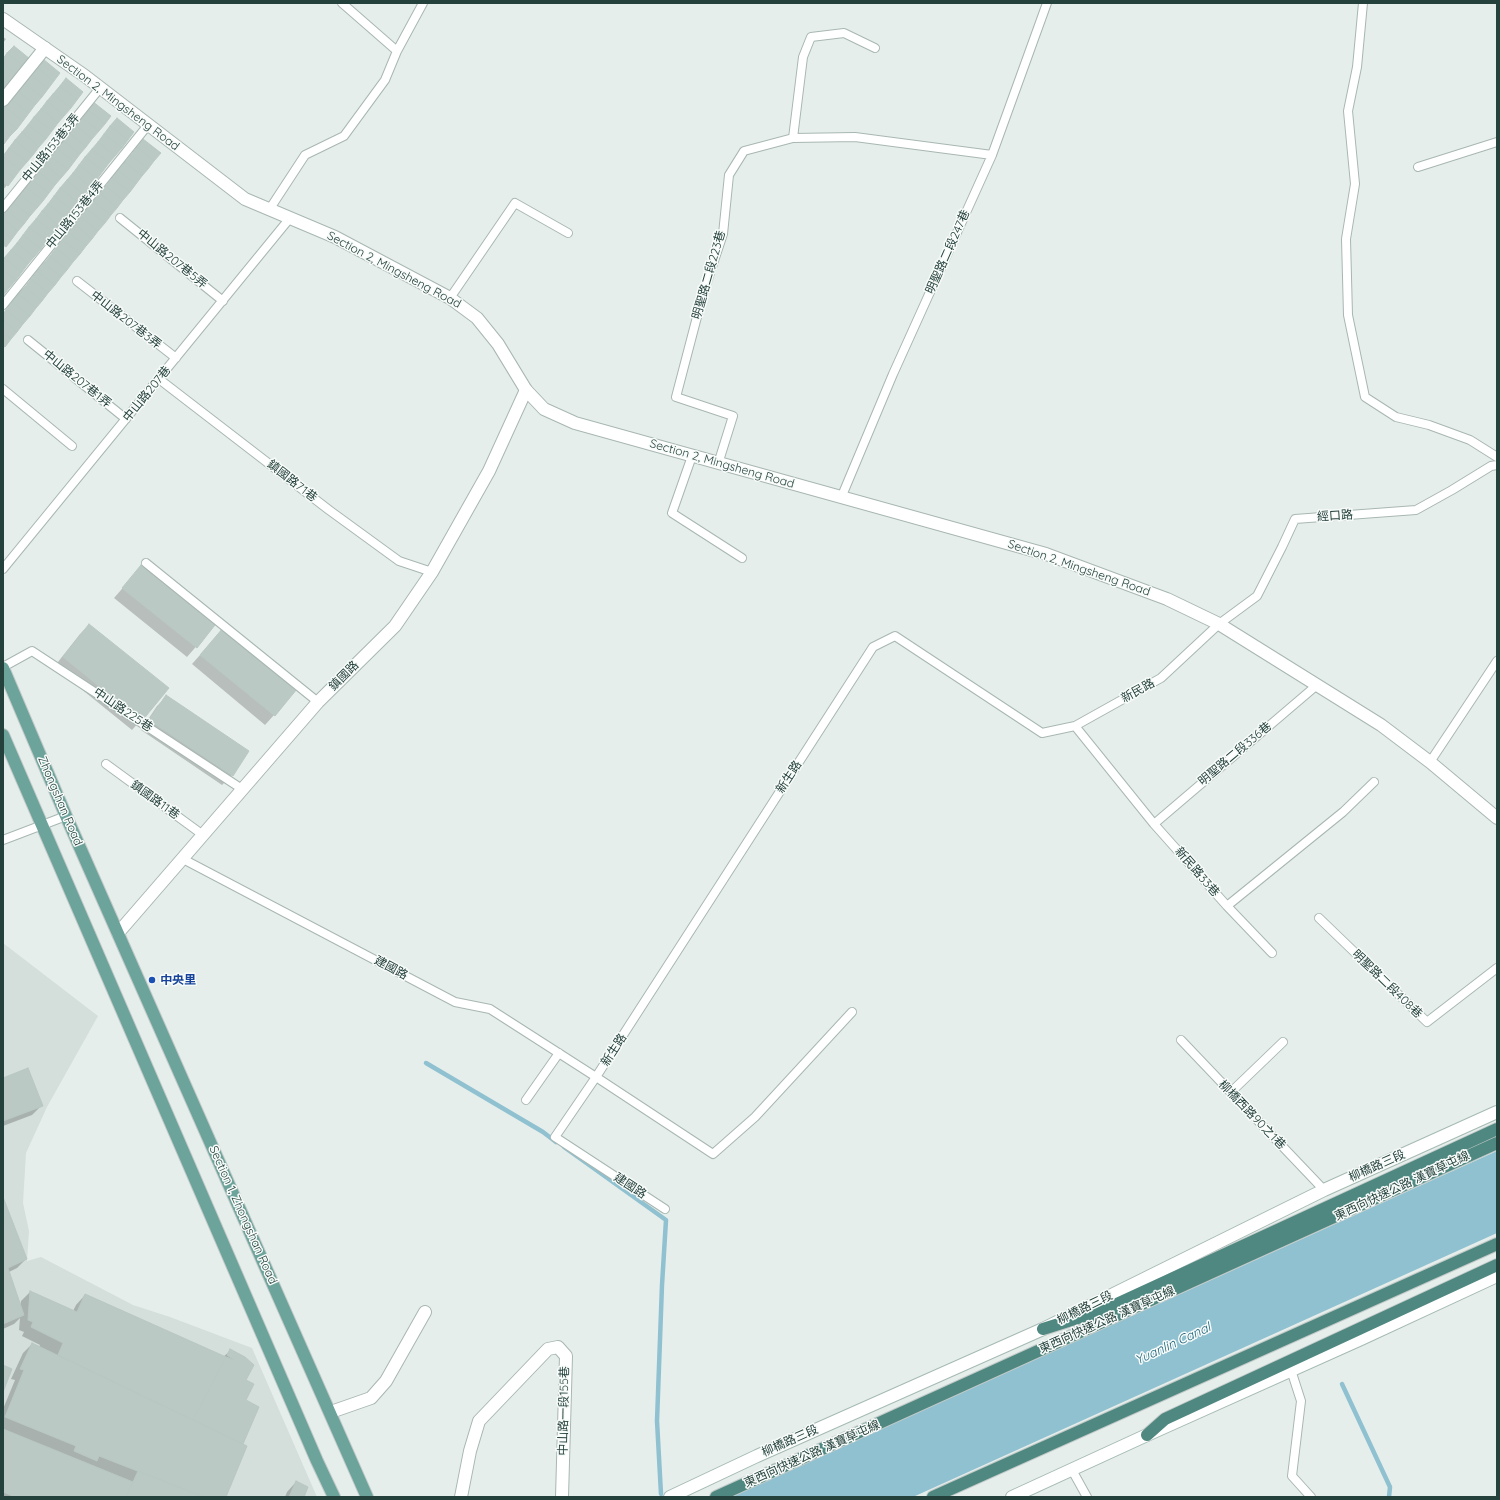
<!DOCTYPE html>
<html>
<head>
<meta charset="utf-8">
<style>
	body { margin:0 }
	#map { position:relative; width:1500px; height:1500px; overflow:hidden; background:#e6eeeb; font-family:Quicksand,sans-serif }
	canvas { display:block }
	.frame { position:absolute; inset:0; border:4px solid #25413c; pointer-events:none }
</style>
</head>
<body>
<div id="map">
<canvas width="1500" height="1500"></canvas>
<div class="frame"></div>
</div>
<script>
const ctx = document.querySelector('canvas').getContext('2d');
ctx.lineJoin = 'round';
function fillPath(path, color) {
  ctx.fillStyle = color;
  ctx.fill(path, 'evenodd');
}
function poly(rows) {
  const path = new Path2D();
  for (const r of rows) {
    path.moveTo(r[0], r[1]);
    for (let i = 2; i < r.length; i += 2) path.lineTo(r[i], r[i + 1]);
  }
  return path;
}
function stroke(path, color, width, dash) {
  ctx.strokeStyle = color;
  ctx.lineWidth = width;
  ctx.lineCap = dash ? 'butt' : 'round';
  ctx.setLineDash(dash || []);
  ctx.stroke(path);
}
function label(font, color, halo, rows, align = 'center') {
  ctx.font = font + ' Quicksand,"Noto Sans TC",sans-serif';
  ctx.lineWidth = 3;
  ctx.setLineDash([]);
  ctx.textBaseline = 'middle';
  ctx.strokeStyle = halo;
  ctx.fillStyle = color;
  for (const [text, x, y, turn = 0] of rows) {
    ctx.save();
    ctx.translate(x, y);
    ctx.rotate((+turn || 0) * Math.PI / 180);
    ctx.textAlign = isNaN(turn) ? turn : align;
    if (halo) ctx.strokeText(text, 0, 0);
    ctx.fillText(text, 0, 0);
    ctx.restore();
  }
}
fillPath(poly([
	[3,943,98,1016,47,1107,26,1153,23,1203,29,1231,27,1261,41,1257,133,1305,170,1317,252,1348,317,1497,3,1497]
]), '#d4dedb');
fillPath(poly([
	[1497,1151,1497,1233,913,1497,730,1497]
]), '#90c1d1');
fillPath(poly([
	[3,37,6,39,3,43],
	[63,82,82,92,3,190,3,156],
	[141,567,214,626,187,657,114,598],
	[89,625,141,720,132,730,54,667,80,634],
	[223,629,274,715,265,725,192,664],
	[166,697,248,752,232,775,222,785,141,730,157,706],
	[3,1079,41,1106,32,1115,3,1126],
	[3,1200,26,1259,17,1268,9,1272,20,1307,21,1301,30,1292,73,1311,76,1305,85,1295,223,1357,230,1351,245,1381,245,1401,258,1407,242,1444,225,1497,3,1497,3,1409,15,1380,11,1379,23,1353,32,1344,39,1347,40,1345,22,1336,24,1332,19,1330,20,1318,14,1324,3,1329],
	[296,1482,303,1497,285,1497,287,1492]
]), '#0003');
stroke(poly([
	[426,1063,543,1132,556,1142],
	[564,1147,666,1220,662,1285,657,1421,661,1494],
	[1342,1384,1390,1487,1389,1497]
]), '#90c1d1', 4.5);
const building = poly([
	[14,46,30,59,24,67,7,53,14,46],
	[7,53,24,67,17,75,3,63,3,59,7,53],
	[43,59,60,73,54,81,36,67,43,59],
	[3,63,17,75,11,83,3,76,3,63],
	[36,67,54,81,48,89,30,75,36,67],
	[30,75,48,89,42,97,24,83,30,75],
	[3,76,11,83,5,90,3,89,3,76],
	[66,78,83,92,77,100,60,86,66,78],
	[24,83,42,97,35,105,18,91,24,83],
	[60,86,77,100,71,108,53,94,60,86],
	[18,91,35,105,29,113,11,99,18,91],
	[53,94,71,108,64,116,47,101,53,94],
	[11,99,29,113,23,121,5,107,11,99],
	[47,101,64,116,58,123,41,109,47,101],
	[92,101,111,116,105,124,86,108,92,101],
	[5,107,23,121,17,129,3,118,3,109,5,107],
	[86,108,105,124,99,131,80,116,86,108],
	[41,109,58,123,52,131,34,117,41,109],
	[80,116,99,131,92,139,74,124,80,116],
	[34,117,52,131,46,139,28,125,34,117],
	[3,118,17,129,10,136,3,130,3,118],
	[117,118,134,132,128,140,110,126,117,118],
	[74,124,92,139,86,147,67,131,74,124],
	[28,125,46,139,39,147,22,132,28,125],
	[110,126,128,140,122,148,104,134,110,126],
	[3,130,10,136,4,144,3,143,3,130],
	[67,131,86,147,80,154,61,139,67,131],
	[22,132,39,147,33,155,15,140,22,132],
	[104,134,122,148,115,156,98,142,104,134],
	[61,139,80,154,74,162,55,147,61,139],
	[143,139,161,153,154,161,137,147,143,139],
	[15,140,33,155,27,162,9,148,15,140],
	[98,142,115,156,109,163,92,149,98,142],
	[55,147,74,162,68,170,49,155,55,147],
	[137,147,154,161,148,169,131,155,137,147],
	[9,148,27,162,20,170,3,156,9,148],
	[92,149,109,163,103,171,85,157,92,149],
	[49,155,68,170,61,178,43,162,49,155],
	[131,155,148,169,142,176,125,162,131,155],
	[3,156,20,170,14,178,3,169,3,156],
	[85,157,103,171,97,179,79,165,85,157],
	[43,162,61,178,55,185,36,170,43,162],
	[125,162,142,176,136,184,118,170,125,162],
	[79,165,97,179,90,187,73,173,79,165],
	[3,169,14,178,8,186,3,182,3,169],
	[36,170,55,185,49,193,30,178,36,170],
	[118,170,136,184,130,192,112,178,118,170],
	[73,173,90,187,84,195,67,180,73,173],
	[30,178,49,193,43,201,24,185,30,178],
	[112,178,130,192,123,200,106,186,112,178],
	[67,180,84,195,78,202,60,188,67,180],
	[24,185,43,201,37,208,18,193,24,185],
	[106,186,123,200,117,208,100,193,106,186],
	[60,188,78,202,72,210,54,196,60,188],
	[18,193,37,208,30,216,11,201,18,193],
	[100,193,117,208,111,215,93,201,100,193],
	[54,196,72,210,66,218,48,204,54,196],
	[11,201,30,216,24,224,5,209,11,201],
	[93,201,111,215,105,223,87,209,93,201],
	[48,204,66,218,59,226,42,211,48,204],
	[5,209,24,224,18,231,3,219,3,211,5,209],
	[87,209,105,223,98,231,81,217,87,209],
	[42,211,59,226,53,233,36,219,42,211],
	[81,217,98,231,92,239,75,224,81,217],
	[3,219,18,231,12,239,3,232,3,219],
	[36,219,53,233,47,241,29,227,36,219],
	[75,224,92,239,86,246,68,232,75,224],
	[29,227,47,241,41,249,23,235,29,227],
	[3,232,12,239,6,247,3,245,3,232],
	[68,232,86,246,80,254,62,240,68,232],
	[23,235,41,249,34,257,17,243,23,235],
	[62,240,80,254,73,262,56,248,62,240],
	[17,243,34,257,28,264,11,250,17,243],
	[56,248,73,262,67,270,50,256,56,248],
	[11,250,28,264,22,272,4,258,11,250],
	[50,256,67,270,61,277,44,263,50,256],
	[4,258,22,272,16,280,3,270,3,260,4,258],
	[44,263,61,277,55,285,37,271,44,263],
	[3,270,16,280,9,288,3,282,3,270],
	[37,271,55,285,48,293,31,279,37,271],
	[31,279,48,293,42,301,25,287,31,279],
	[3,282,9,288,3,296,3,282],
	[25,287,42,301,36,308,18,294,25,287],
	[18,294,36,308,30,316,12,302,18,294],
	[12,302,30,316,23,324,6,310,12,302],
	[6,310,23,324,17,332,3,320,3,314,6,310],
	[3,320,17,332,11,339,3,333,3,320],
	[3,333,11,339,5,347,3,346,3,333],
	[141,565,215,625,197,648,122,588,141,565],
	[89,624,169,688,142,721,63,657,89,624],
	[223,628,297,689,275,716,200,655,223,628],
	[166,695,249,751,233,776,149,720,166,695],
	[28,1068,43,1106,3,1121,3,1078,28,1068],
	[3,1197,27,1259,8,1268,24,1315,3,1324,3,1197],
	[30,1291,77,1312,85,1294,226,1357,193,1420,58,1355,63,1343,31,1327,33,1322,28,1320,30,1291],
	[32,1343,247,1446,226,1497,204,1497,99,1456,97,1461,74,1451,76,1446,5,1417,24,1370,20,1369,32,1343],
	[230,1349,245,1357,254,1365,246,1380,254,1384,246,1400,259,1407,243,1444,193,1420,226,1357,234,1360,227,1355,230,1349],
	[3,1365,12,1369,3,1392,3,1365],
	[3,1429,133,1482,126,1497,15,1497,3,1492,3,1429],
	[138,1471,204,1497,126,1497,138,1471],
	[296,1481,308,1487,304,1497,289,1497,296,1481]
]);
fillPath(building, '#bbc9c5');
stroke(building, '#b8c8c3', 1);
const service = poly([
	[342,3,397,51],
	[1363,3,1357,67,1348,111,1355,184,1346,239,1348,315,1365,397,1396,417,1429,425,1470,440,1497,457],
	[793,138,803,57,811,37,844,33,875,48],
	[1418,167,1497,142],
	[3,208,100,88],
	[269,210,305,155,344,136,385,80,397,51,423,3],
	[120,218,223,301],
	[77,281,176,358],
	[450,298,515,203,568,233],
	[3,305,148,125],
	[28,340,126,419],
	[159,379,329,510,399,561,432,572],
	[3,389,72,446],
	[692,456,672,513,742,558],
	[718,464,733,416,676,397,703,294,723,234,729,175,744,151,793,138,855,137,992,155],
	[841,498,893,374,992,155,1047,3],
	[146,563,318,702],
	[3,569,290,218],
	[3,667,32,651,242,789],
	[1075,726,1154,824,1227,906,1272,953],
	[1430,762,1497,661],
	[106,764,203,835],
	[1154,824,1317,685],
	[3,840,66,816],
	[183,859,455,1002,490,1009,596,1077,713,1154,755,1117,852,1012],
	[1227,906,1343,812,1374,782],
	[1319,918,1427,1022,1497,968],
	[1181,1040,1324,1190],
	[1231,1092,1283,1042],
	[526,1100,559,1053],
	[665,1209,555,1137,596,1077,873,647,895,636,1042,733,1075,726,1161,678,1219,624,1257,596,1282,547,1295,519,1416,510,1452,490,1491,466,1497,465],
	[1291,1370,1301,1401,1292,1476,1311,1497],
	[1072,1470,1087,1497]
]);
const minor = poly([
	[3,100,45,48],
	[118,933,318,702,395,626,432,572,489,471,526,390],
	[331,1412,371,1398,386,1381,425,1312],
	[461,1497,470,1451,479,1421,548,1349,558,1347,566,1356,562,1497]
]);
const tertiary = poly([
	[3,19,85,76,245,199,335,237,450,298,477,318,498,344,526,390,544,409,575,423,1046,554,1167,599,1219,624,1381,725,1430,762,1497,818]
]);
const secondary = poly([
	[670,1497,757,1456,1043,1329,1324,1190,1497,1112],
	[1012,1497,1147,1435,1361,1339,1497,1276]
]);
const primary = poly([
	[3,668,66,816,367,1497],
	[3,735,317,1461,334,1497]
]);
const trunk = poly([
	[1043,1329,1106,1309,1497,1129],
	[1147,1435,1165,1419,1497,1265],
	[716,1497,1497,1143],
	[933,1497,1497,1244]
]);
stroke(service, '#a8b7b3', 10);
stroke(minor, '#a8b7b3', 14);
stroke(tertiary, '#a8b7b3', 14);
stroke(secondary, '#a5bab4', 14);
stroke(primary, '#c2cac8', 14);
stroke(trunk, '#c2cac8', 14);
stroke(service, '#fff', 8);
stroke(minor, '#fff', 12);
stroke(tertiary, '#fff', 12);
stroke(secondary, '#fff', 12);
stroke(primary, '#6ca39a', 12);
stroke(trunk, '#4e8880', 12);
for (const [x, y, r, color] of [
	[152,980,4,"#1a4fb4"]
]) {
  const dot = new Path2D();
  dot.arc(x, y, r, 0, 2 * Math.PI);
  ctx.fillStyle = color;
  ctx.fill(dot);
  stroke(dot, '#f7fbf9', 1.5);
}
label('12px', '#25413c', '#f7fbf9', [
	["Section 2, Mingsheng Road",118,103,37],
	["中山路153巷3弄",51,148,-51],
	["中山路153巷4弄",75,215,-51],
	["明聖路二段247巷",948,252,-66],
	["中山路207巷5弄",172,259,39],
	["Section 2, Mingsheng Road",394,270,28],
	["明聖路二段223巷",709,275,-74],
	["中山路207巷3弄",126,320,38],
	["中山路207巷1弄",77,379,39],
	["中山路207巷",147,394,-51],
	["Section 2, Mingsheng Road",722,464,16],
	["鎮國路71巷",292,481,38],
	["經口路",1335,516,-4],
	["Section 2, Mingsheng Road",1079,568,19],
	["鎮國路",344,676,-45],
	["新民路",1138,691,-29],
	["中山路225巷",123,710,34],
	["明聖路二段336巷",1235,754,-40],
	["新生路",789,777,-57],
	["鎮國路11巷",155,800,36],
	["Zhongshan Road",60,801,67],
	["新民路33巷",1197,872,49],
	["建國路",391,968,28],
	["明聖路二段408巷",1387,984,44],
	["新生路",614,1050,-57],
	["柳橋西路90之1巷",1252,1115,46],
	["柳橋路三段",1377,1166,-24],
	["建國路",630,1186,33],
	["東西向快速公路 漢寶草屯線",1402,1186,-25],
	["Section 1, Zhongshan Road",243,1215,66],
	["柳橋路三段",1085,1308,-26],
	["東西向快速公路 漢寶草屯線",1107,1320,-24],
	["中山路一段155巷",564,1411,-89],
	["柳橋路三段",790,1441,-24],
	["東西向快速公路 漢寶草屯線",812,1454,-24]
]);
label('bold 12px', '#164399', '#f7fbf9', [
	["中央里",160,980]
], 'left');
label('italic 13px', '#20647c', '#f7fbf9', [
	["Yuanlin Canal",1173,1344,-25]
]);
</script>
</body>
</html>
